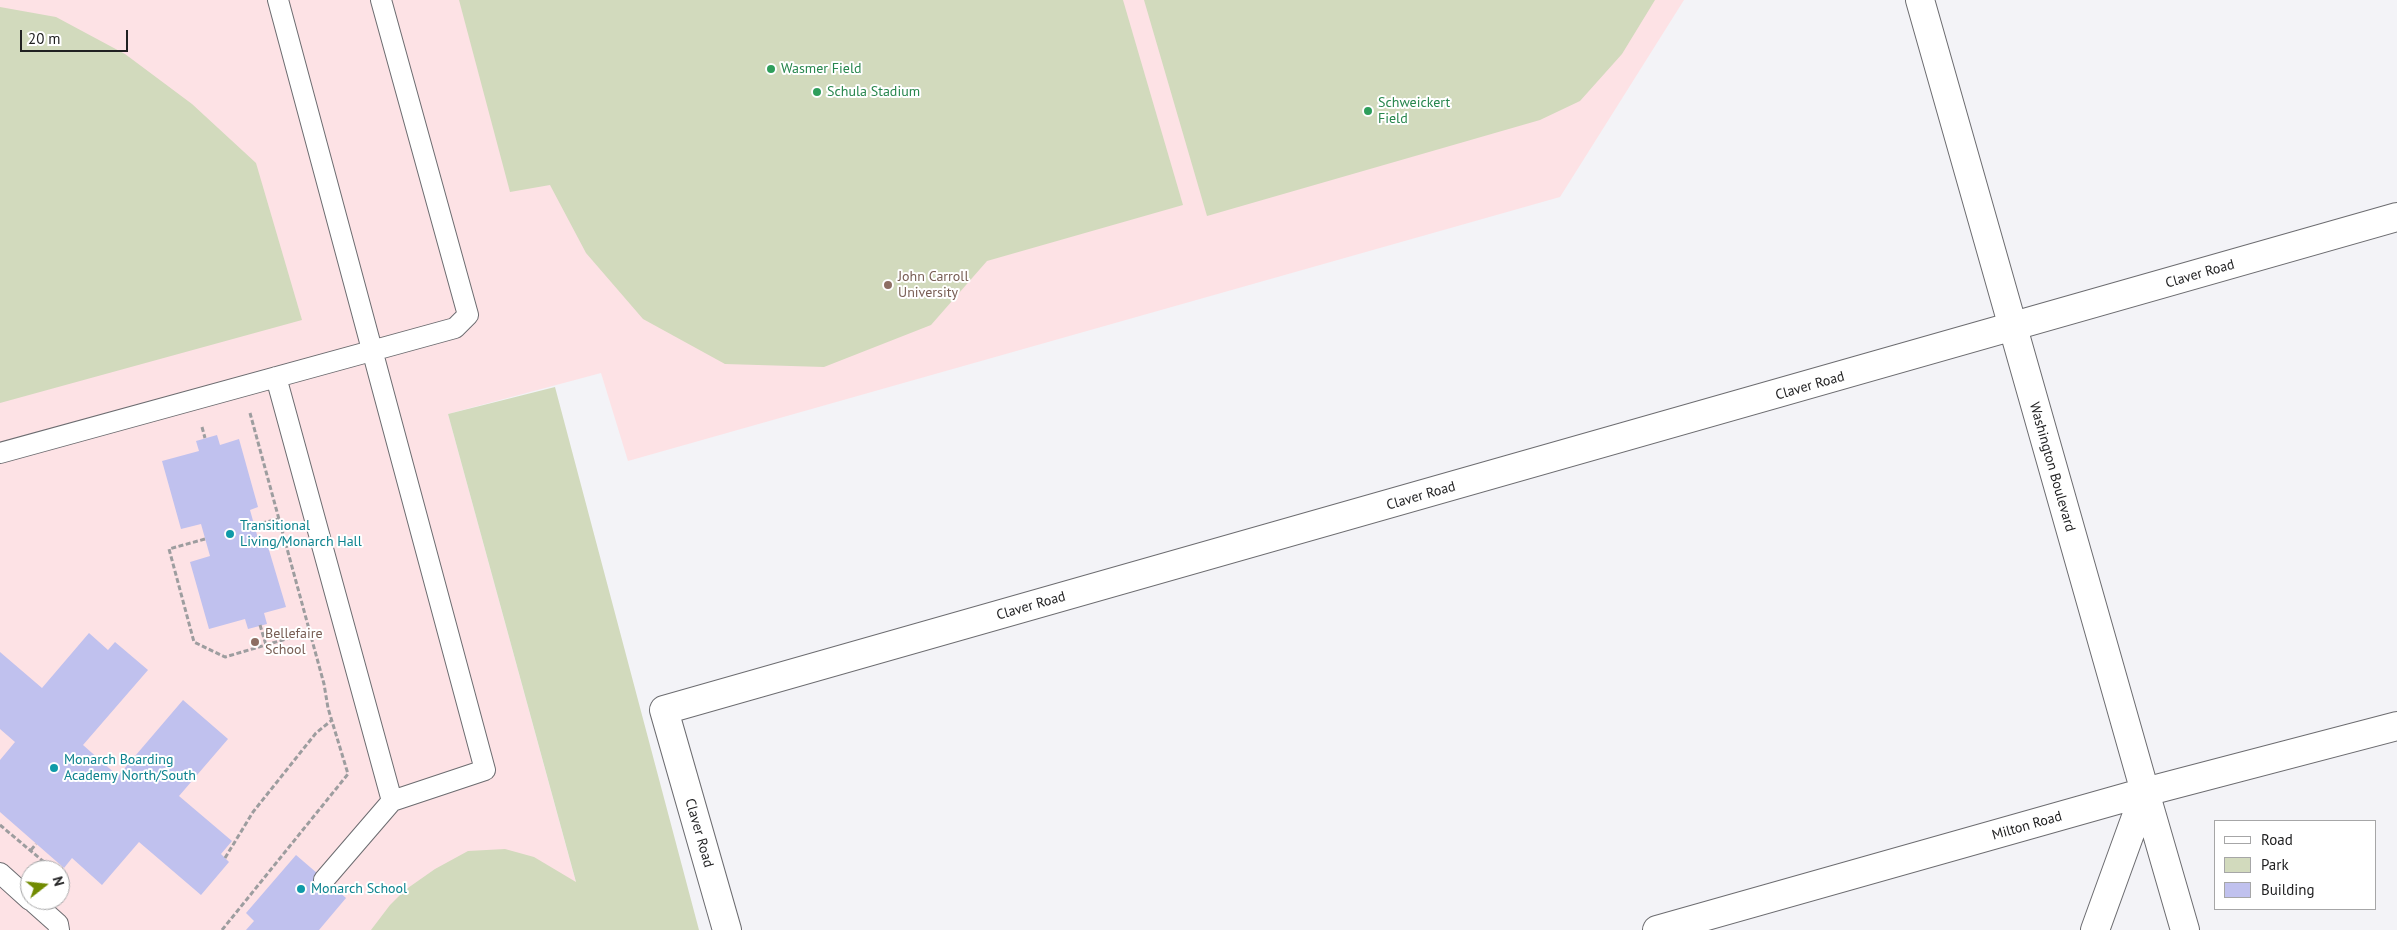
<!DOCTYPE html>
<html>
<head>
<meta charset="utf-8">
<style>
	body { margin:0 }
	#map { position:relative; width:2397px; height:930px; overflow:hidden; background:#f3f3f7; font-family:"PT Sans",sans-serif }
	canvas { display:block }
	.legend { position:absolute; left:2214px; top:820px; width:162px; height:90px; box-sizing:border-box; background:#fff; border:1px solid #a6a6a7; margin:0; padding:6px 9px; list-style:none; font-size:15px; color:#212122 }
	.legend li { display:flex; align-items:center; gap:10px; height:25px }
	.legend b { width:25px; border:1px solid #a6a6a7 }
	.north { position:absolute; left:20px; top:860px; width:50px; height:50px; box-sizing:border-box; background:#fff; border:1px solid #a6a6a7; border-radius:50%; rotate:74deg; font-size:14px; font-weight:700; line-height:20px; text-align:center; color:#212122 }
	.north::after { content:''; display:block; margin:auto; width:18px; height:22px; background:#718b01; clip-path:polygon(50% 0,100% 100%,50% 72%,0 100%) }
	.scale { position:absolute; left:20px; top:30px; width:108px; height:22px; box-sizing:border-box; border:2px solid #212122; border-top:0; padding-left:6px; font-size:15px; line-height:18px; white-space:nowrap; color:#212122; -webkit-text-stroke:4px #fff; paint-order:stroke }
</style>
</head>
<body>
<div id="map">
<canvas width="2397" height="930"></canvas>
<ul class="legend">
<li><b style="height:6px;background:#fff"></b>Road</li>
<li><b style="height:14px;background:#d2dabd"></b>Park</li>
<li><b style="height:14px;background:#c0c1ee"></b>Building</li>
</ul>
<div class="north">N</div>
<div class="scale">20 m</div>
</div>
<script>
const ctx = document.querySelector('canvas').getContext('2d');
ctx.lineJoin = 'round';
function fillPath(path, color) {
  ctx.fillStyle = color;
  ctx.fill(path, 'evenodd');
}
function poly(rows) {
  const path = new Path2D();
  for (const r of rows) {
    path.moveTo(r[0], r[1]);
    for (let i = 2; i < r.length; i += 2) path.lineTo(r[i], r[i + 1]);
  }
  return path;
}
function stroke(path, color, width, dash) {
  ctx.strokeStyle = color;
  ctx.lineWidth = width;
  ctx.lineCap = dash ? 'butt' : 'round';
  ctx.setLineDash(dash || []);
  ctx.stroke(path);
}
function label(font, color, halo, rows, align = 'center') {
  ctx.font = font + ' "PT Sans",sans-serif';
  ctx.lineWidth = 4;
  ctx.setLineDash([]);
  ctx.textBaseline = 'middle';
  ctx.strokeStyle = halo;
  ctx.fillStyle = color;
  for (const [text, x, y, turn = 0] of rows) {
    ctx.save();
    ctx.translate(x, y);
    ctx.rotate((+turn || 0) * Math.PI / 180);
    ctx.textAlign = isNaN(turn) ? turn : align;
    if (halo) ctx.strokeText(text, 0, 0);
    ctx.fillText(text, 0, 0);
    ctx.restore();
  }
}
fillPath(poly([
	[0,0,1684,0,1560,197,628,461,601,373,448,414,589,930,0,930],
	[30,870,60,870,60,900,30,900]
]), '#fde2e5');
fillPath(poly([
	[459,0,1123,0,1183,205,987,261,931,325,824,367,725,364,643,319,586,253,550,185,510,192],
	[1144,0,1655,0,1622,54,1580,101,1540,120,1207,216],
	[0,7,56,17,125,54,192,104,256,163,302,320,0,403],
	[555,387,699,930,371,930,390,905,405,890,435,869,468,851,505,849,534,857,576,882,448,414]
]), '#d2dabd');
fillPath(poly([
	[217,435,220,445,239,439,258,507,250,510,259,542,266,540,286,607,264,613,267,624,248,629,245,619,209,629,190,562,210,556,201,524,181,529,162,461,199,451,196,441],
	[89,633,108,650,115,642,148,670,83,745,118,776,183,700,228,739,179,796,232,841,221,854,229,862,201,895,139,842,102,885,72,858,64,868,0,812,0,760,15,742,0,729,0,652,42,688],
	[296,855,346,898,319,930,246,930,254,921,246,913]
]), '#c0c1ee');
const lane = poly([
	[276,377,392,801,485,770,278,0],
	[0,453,455,328,468,315,381,0],
	[0,873,30,900],
	[324,880,392,801],
	[31,900,58,924,59,930]
]);
const street = poly([
	[1920,0,2145,792,2095,930],
	[2145,792,2185,930],
	[727,930,664,710,2397,217],
	[1657,930,2145,792,2397,726]
]);
stroke(lane, '#6c6c70', 22);
stroke(street, '#6c6c70', 30);
stroke(poly([
	[202,427,205,438],
	[254,525,279,519],
	[205,539,169,549,194,642,225,657,310,632],
	[260,625,266,645],
	[0,825,44,862,45,870],
	[31,850,36,844],
	[225,858,253,812,316,733,332,720],
	[222,930,348,774,328,708,324,684,250,413]
]), '#9d9d9f', 3, [5, 2.5]);
stroke(lane, '#fff', 20);
stroke(street, '#fff', 28);
for (const [x, y, r, color] of [
	[771,69,5,"#2e9e5b"],
	[817,92,5,"#2e9e5b"],
	[1368,111,5,"#2e9e5b"],
	[888,285,5,"#8d6e63"],
	[230,534,5,"#0f9aa8"],
	[255,642,5,"#8d6e63"],
	[54,768,5,"#0f9aa8"],
	[301,889,5,"#0f9aa8"]
]) {
  const dot = new Path2D();
  dot.arc(x, y, r, 0, 2 * Math.PI);
  ctx.fillStyle = color;
  ctx.fill(dot);
  stroke(dot, '#fff', 2);
}
label('14px', '#27864d', '#fff', [
	["Wasmer Field",781,69],
	["Schula Stadium",827,92],
	["Schweickert",1378,103],
	["Field",1378,119]
], 'left');
label('14px', '#212122', '#fff', [
	["Claver Road",2200,274,-16],
	["Claver Road",1810,386,-16],
	["Washington Boulevard",2052,467,74],
	["Claver Road",1421,496,-16],
	["Claver Road",1031,606,-16],
	["Milton Road",2027,826,-16],
	["Claver Road",699,833,74]
]);
label('14px', '#785e54', '#fff', [
	["John Carroll",898,277],
	["University",898,293],
	["Bellefaire",265,634],
	["School",265,650]
], 'left');
label('14px', '#0d838f', '#fff', [
	["Transitional",240,526],
	["Living/Monarch Hall",240,542],
	["Monarch Boarding",64,760],
	["Academy North/South",64,776],
	["Monarch School",311,889]
], 'left');
</script>
</body>
</html>
